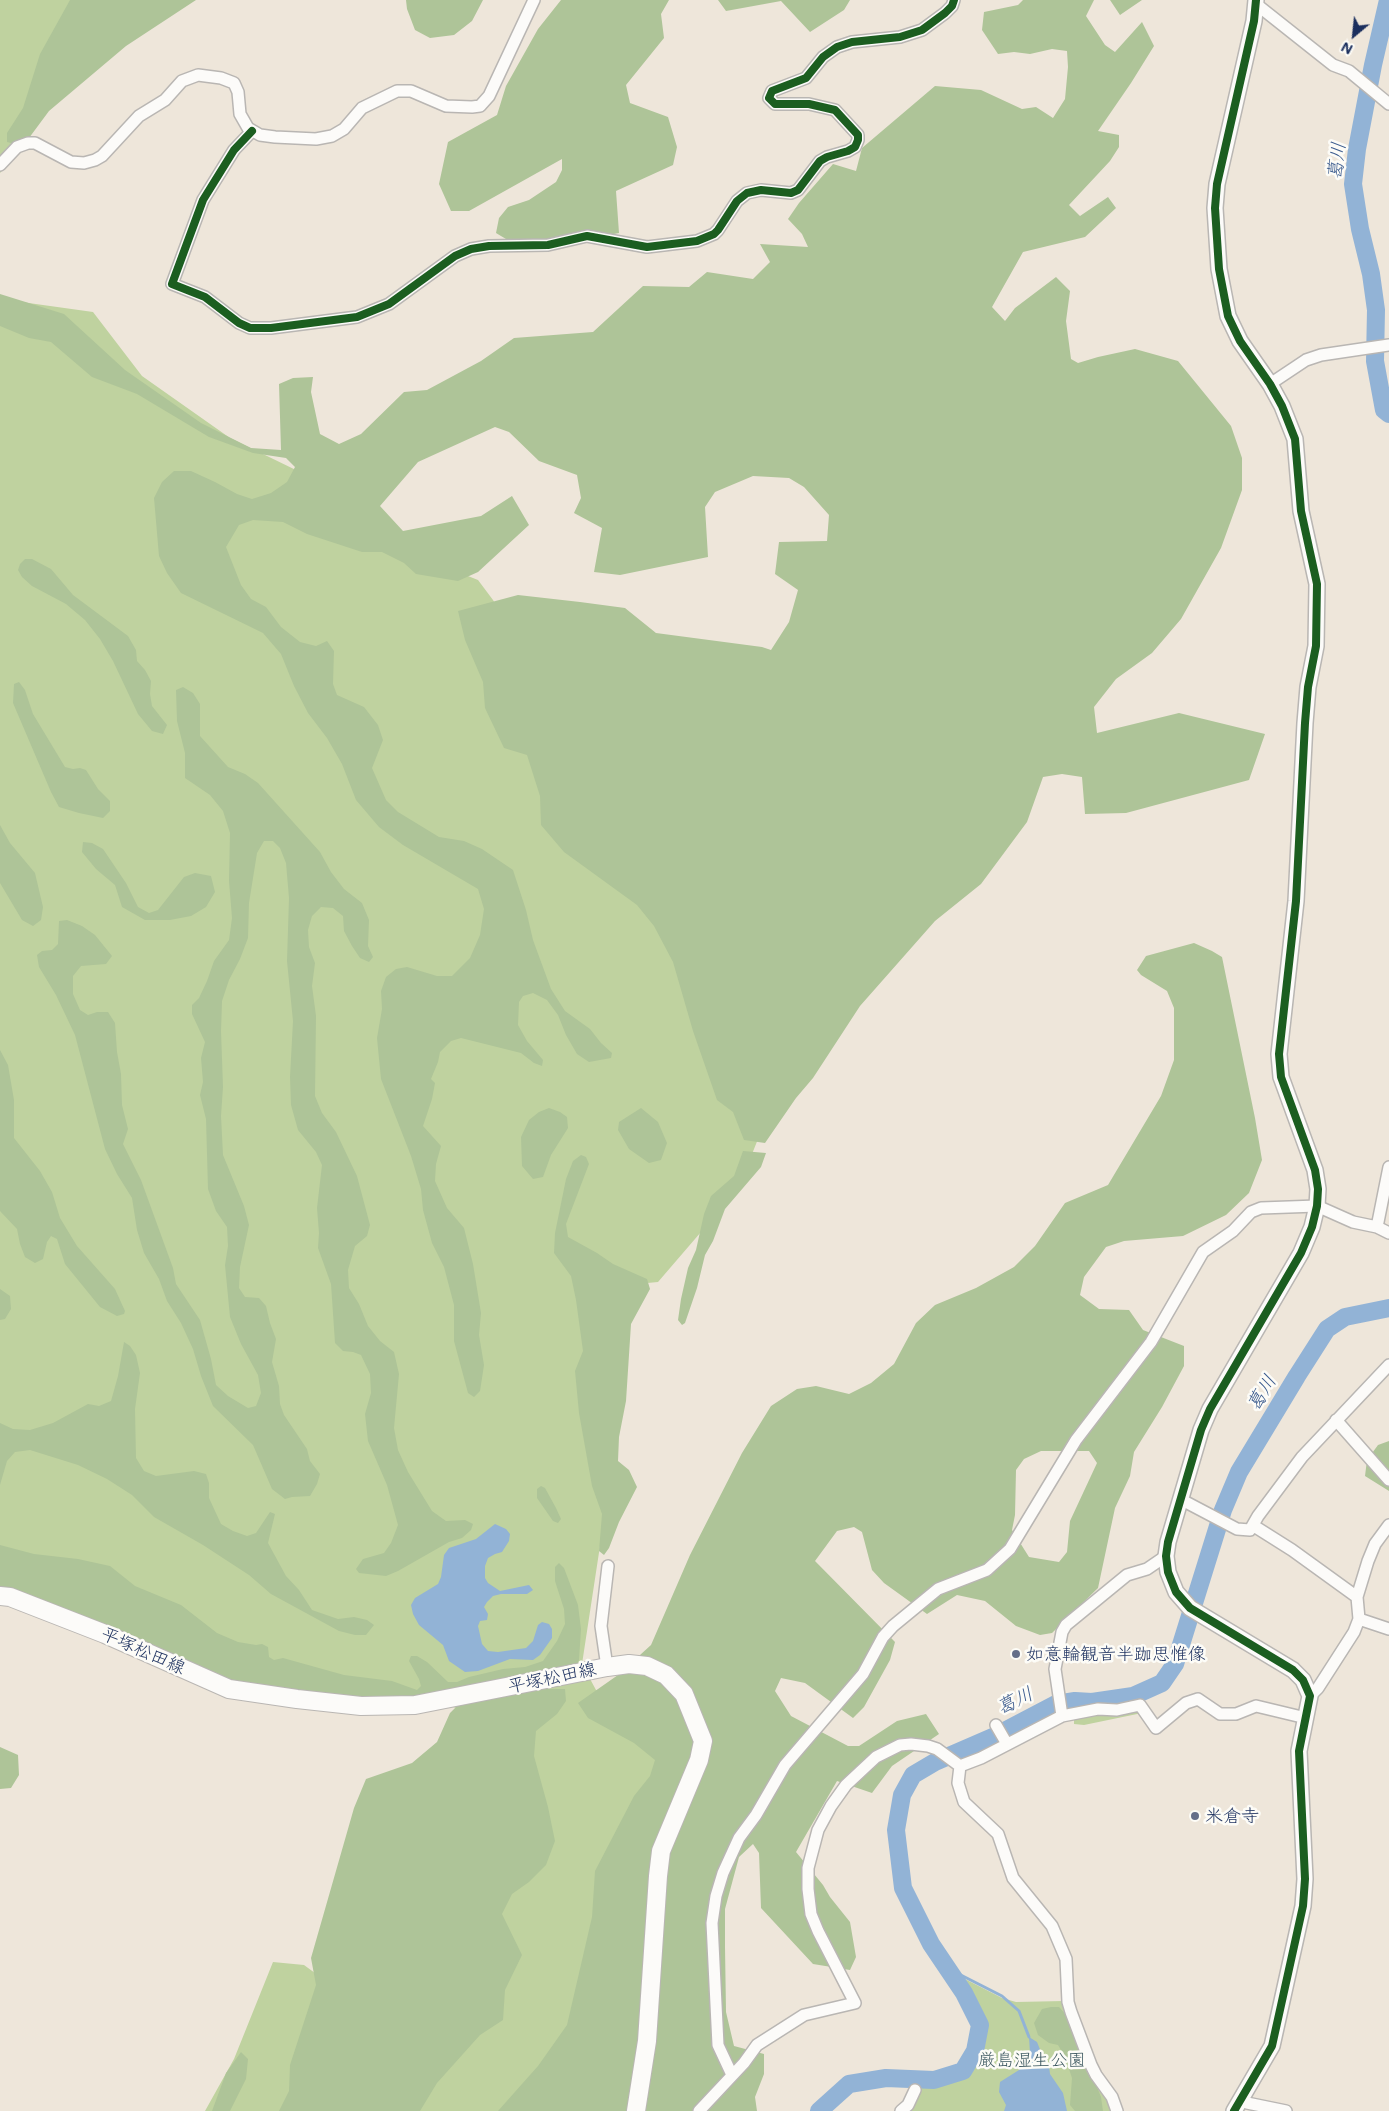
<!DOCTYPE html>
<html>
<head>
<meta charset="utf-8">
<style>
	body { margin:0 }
	#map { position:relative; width:1389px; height:2111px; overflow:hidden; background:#eee6da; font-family:Mali,sans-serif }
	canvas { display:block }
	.north { position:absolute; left:1329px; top:10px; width:50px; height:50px; -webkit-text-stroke:4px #fdfcf7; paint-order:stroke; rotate:208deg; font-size:14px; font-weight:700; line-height:20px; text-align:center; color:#1b2f5e }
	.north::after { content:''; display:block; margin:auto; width:18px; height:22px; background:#1b2f5e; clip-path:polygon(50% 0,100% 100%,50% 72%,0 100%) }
</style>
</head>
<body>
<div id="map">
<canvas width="1389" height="2111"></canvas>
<div class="north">N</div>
</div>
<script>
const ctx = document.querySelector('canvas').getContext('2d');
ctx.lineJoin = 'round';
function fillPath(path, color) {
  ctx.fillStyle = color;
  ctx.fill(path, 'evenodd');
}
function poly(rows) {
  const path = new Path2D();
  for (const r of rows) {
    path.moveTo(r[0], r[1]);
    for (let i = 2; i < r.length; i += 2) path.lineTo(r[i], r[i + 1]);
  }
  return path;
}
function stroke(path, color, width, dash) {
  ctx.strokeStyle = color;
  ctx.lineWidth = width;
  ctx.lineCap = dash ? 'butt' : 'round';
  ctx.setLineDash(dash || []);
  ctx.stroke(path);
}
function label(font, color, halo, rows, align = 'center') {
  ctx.font = font + ' Mali,"Klee One",sans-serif';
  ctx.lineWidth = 5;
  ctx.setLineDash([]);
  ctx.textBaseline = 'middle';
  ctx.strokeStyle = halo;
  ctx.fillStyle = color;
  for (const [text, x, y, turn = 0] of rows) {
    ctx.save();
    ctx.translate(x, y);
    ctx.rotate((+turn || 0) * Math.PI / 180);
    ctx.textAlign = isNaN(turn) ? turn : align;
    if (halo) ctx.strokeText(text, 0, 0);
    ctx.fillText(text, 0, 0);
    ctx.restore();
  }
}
fillPath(poly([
	[0,0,80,0,21,151,0,173],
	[0,299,93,312,142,376,230,438,300,472,420,557,478,580,493,600,761,1073,758,1139,746,1169,701,1232,658,1282,626,1285,607,1500,582,1664,596,1690,665,1713,669,1763,608,1974,527,2111,205,2111,234,2059,273,1962,304,1965,338,1990,467,1712,431,1699,343,1687,0,1564],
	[1136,1709,1142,1713,1084,1725,1074,1724,1074,1717],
	[961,1977,1002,1998,1016,2002,1064,2001,1114,2111,906,2111,919,2088,944,2085,955,2080,968,2070,976,2060,982,2048,985,2021,981,2010]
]), '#bfd29f');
fillPath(poly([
	[70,0,196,0,126,46,49,111,29,138,15,144,7,142,7,133,23,108,40,54],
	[406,0,483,0,472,21,454,35,430,38,415,30,407,9],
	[561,0,669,0,661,14,664,38,626,85,630,103,668,117,677,147,673,165,616,191,619,233,532,250,511,242,496,233,499,218,508,207,529,200,556,182,562,170,562,159,469,211,451,211,439,184,448,142,497,115,506,86,538,29],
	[718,0,850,0,844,10,810,32,781,1,726,11],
	[1023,0,1094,0,1086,16,1105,45,1115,52,1142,22,1154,46,1131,83,1098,131,1119,135,1119,147,1110,161,1069,205,1080,216,1108,197,1116,208,1085,237,1023,252,992,307,1005,321,1015,308,1056,277,1070,291,1066,321,1071,359,1078,363,1098,357,1135,349,1178,361,1231,426,1242,458,1242,490,1221,548,1181,619,1152,653,1116,679,1094,707,1097,733,1179,713,1265,734,1249,780,1126,813,1085,814,1082,777,1062,774,1043,777,1027,822,981,884,935,921,860,1006,813,1078,796,1098,765,1143,744,1140,733,1112,717,1100,693,1031,673,962,654,926,637,905,564,852,541,825,540,796,527,755,504,748,485,708,483,682,465,640,458,611,518,595,580,602,625,608,656,633,762,647,771,650,789,622,798,590,775,574,779,542,827,541,829,515,804,487,789,478,753,476,715,492,705,507,708,557,620,575,594,572,602,528,574,513,581,498,577,475,539,461,509,432,495,427,418,462,380,506,403,531,481,516,512,496,529,525,478,572,458,581,416,574,404,563,382,552,362,552,307,534,283,522,253,520,239,525,226,547,241,585,251,599,266,607,281,627,300,642,316,646,327,641,334,651,333,684,337,695,364,707,378,725,383,740,372,768,386,800,398,812,439,837,464,841,482,849,513,870,526,910,533,940,551,989,565,1011,590,1029,601,1043,612,1053,611,1058,589,1062,577,1054,566,1035,558,1015,547,1000,533,993,523,996,519,1002,518,1025,527,1041,543,1060,542,1066,534,1063,521,1053,461,1038,451,1041,440,1052,438,1062,431,1079,435,1083,432,1099,423,1126,441,1146,436,1164,435,1181,447,1208,464,1228,473,1264,481,1313,479,1335,484,1365,480,1391,474,1397,468,1393,454,1341,454,1305,444,1267,432,1243,423,1210,421,1189,411,1156,381,1079,377,1038,382,1009,381,991,386,977,396,969,407,967,437,976,452,976,470,958,480,935,484,909,478,889,403,845,379,827,356,800,342,764,327,738,308,713,294,686,281,654,263,633,181,593,167,573,159,556,154,498,162,482,174,471,191,471,215,482,237,494,252,499,271,493,287,482,295,467,286,458,253,453,209,437,137,394,92,377,51,342,29,338,0,326,0,294,64,314,125,370,201,423,251,448,281,450,279,384,293,378,313,377,311,392,320,434,339,444,361,434,404,392,427,390,481,361,514,338,593,332,643,286,689,287,707,272,753,279,770,262,760,244,808,247,802,234,788,219,799,203,833,164,856,171,862,148,935,86,981,90,1022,109,1036,107,1053,118,1065,99,1068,67,1067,51,1052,49,1030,54,1014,52,998,54,982,30,984,12,1018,5],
	[1110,0,1142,0,1120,15],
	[25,559,32,559,51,569,73,595,128,636,136,650,137,661,145,670,151,681,150,694,152,706,167,725,163,734,152,731,138,714,113,661,100,639,85,620,66,604,32,586,22,577,18,570,20,564],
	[19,682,25,690,33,714,65,767,73,769,80,768,86,770,98,789,110,801,110,811,103,818,79,813,59,807,51,792,13,703,14,684],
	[183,687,193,693,200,704,200,736,228,767,245,774,258,783,320,852,331,872,344,889,362,903,369,920,368,946,373,957,369,962,360,958,352,946,344,931,343,916,333,908,321,907,312,916,308,930,309,947,315,963,312,986,316,1016,315,1096,322,1113,336,1132,357,1176,370,1225,367,1236,355,1246,348,1270,349,1288,359,1304,368,1326,380,1341,394,1352,399,1374,394,1428,398,1450,408,1472,432,1511,446,1521,465,1520,473,1524,471,1530,462,1538,449,1542,398,1571,386,1576,359,1573,356,1569,363,1559,384,1553,391,1543,398,1525,387,1485,368,1441,365,1414,371,1393,370,1374,361,1355,353,1352,343,1351,335,1343,331,1284,318,1248,319,1233,317,1208,322,1165,316,1152,298,1130,291,1105,290,1077,293,1021,287,961,289,898,286,863,280,848,273,841,264,841,257,853,249,903,248,938,240,959,229,980,222,1001,221,1031,223,1087,221,1116,223,1155,244,1206,249,1225,240,1267,239,1288,245,1297,259,1298,266,1306,270,1323,276,1339,272,1362,279,1386,280,1404,284,1415,307,1449,310,1461,320,1474,317,1484,310,1496,292,1497,285,1499,272,1489,253,1445,213,1406,201,1376,193,1349,181,1323,167,1301,159,1279,144,1253,137,1230,132,1198,117,1174,105,1149,75,1035,56,995,39,967,37,955,42,951,52,950,58,944,59,921,67,920,82,926,95,935,112,956,106,964,81,966,73,976,73,994,80,1010,88,1015,97,1012,108,1012,115,1023,117,1052,121,1074,122,1105,128,1129,123,1144,141,1180,173,1268,176,1284,200,1320,211,1359,216,1385,228,1396,248,1408,256,1406,261,1393,258,1375,241,1344,230,1317,225,1265,228,1246,227,1227,216,1211,208,1189,206,1119,200,1095,203,1082,201,1058,205,1042,192,1014,192,1005,199,998,207,981,214,961,229,940,232,918,229,881,230,833,223,811,210,795,185,778,185,753,177,721,176,690],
	[0,825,10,843,35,873,43,907,41,920,33,926,22,920,0,883],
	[83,842,92,843,103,849,126,883,138,907,149,913,158,910,184,877,195,873,211,876,215,892,206,907,191,916,170,920,145,920,122,907,115,885,96,869,82,852],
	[1194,943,1212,951,1222,957,1255,1118,1262,1160,1249,1193,1226,1215,1183,1236,1124,1241,1106,1247,1084,1277,1080,1295,1099,1309,1129,1310,1143,1330,1184,1346,1184,1366,1162,1407,1134,1452,1130,1476,1115,1508,1098,1588,1052,1633,1040,1635,1016,1626,985,1601,957,1595,927,1614,884,1583,872,1570,862,1532,854,1527,837,1531,815,1561,895,1642,890,1660,864,1707,853,1718,805,1683,781,1678,775,1691,791,1716,848,1746,859,1746,897,1721,926,1714,939,1734,892,1766,872,1793,837,1781,796,1852,823,1885,830,1897,850,1922,856,1957,850,1970,813,1964,761,1908,759,1853,753,1844,739,1857,725,1909,725,1947,726,2012,734,2046,764,2054,764,2074,755,2097,757,2111,498,2111,538,2066,567,2025,592,1917,595,1871,634,1796,650,1776,655,1760,634,1743,588,1718,578,1703,618,1675,651,1645,690,1555,742,1453,771,1406,797,1389,816,1386,849,1394,871,1383,894,1364,916,1323,935,1305,976,1288,1014,1267,1035,1246,1065,1203,1108,1185,1161,1096,1174,1060,1174,1008,1167,991,1141,975,1137,970,1146,956],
	[1041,1451,1089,1451,1097,1463,1070,1521,1067,1552,1059,1562,1029,1557,1012,1530,1015,1515,1016,1470,1024,1459],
	[0,1050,8,1065,14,1100,14,1138,40,1171,52,1192,60,1218,77,1246,115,1289,125,1311,124,1314,117,1316,100,1307,65,1264,57,1239,51,1236,47,1242,43,1259,35,1263,25,1257,20,1244,17,1229,0,1211],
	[549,1108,560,1112,567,1117,568,1128,551,1155,543,1177,533,1179,522,1166,521,1137,529,1120,539,1112],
	[641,1108,658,1122,667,1143,661,1160,649,1163,629,1149,618,1130,619,1122],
	[743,1151,766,1153,761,1167,725,1209,713,1241,705,1255,697,1288,685,1323,682,1325,678,1320,681,1299,688,1268,696,1250,704,1214,711,1196,734,1176],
	[581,1155,586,1157,589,1164,566,1224,568,1237,597,1253,613,1264,647,1279,650,1289,631,1324,626,1401,619,1437,618,1461,629,1470,637,1487,619,1522,609,1548,604,1555,599,1551,602,1514,592,1486,579,1413,575,1371,583,1351,576,1300,571,1276,554,1253,555,1233,566,1179,573,1161],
	[0,1289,10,1296,11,1309,5,1319,0,1320],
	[124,1342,130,1346,136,1355,140,1373,135,1409,136,1458,144,1471,156,1476,194,1471,206,1474,209,1483,209,1498,221,1524,233,1531,247,1536,256,1533,270,1512,275,1514,268,1543,286,1576,299,1590,312,1610,338,1619,354,1617,367,1620,374,1625,366,1635,355,1635,339,1631,271,1594,249,1575,203,1545,154,1517,132,1495,107,1479,78,1465,30,1450,15,1452,7,1461,0,1485,0,1423,13,1429,30,1430,53,1423,88,1404,99,1406,111,1401,118,1376],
	[1389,1441,1389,1491,1365,1476,1367,1460,1378,1445],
	[541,1486,545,1488,556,1508,561,1519,558,1523,553,1521,537,1498,537,1489],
	[0,1545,34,1554,78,1559,110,1566,135,1586,181,1605,217,1633,238,1642,256,1645,262,1644,268,1647,269,1657,274,1660,283,1658,344,1675,392,1681,417,1690,421,1686,419,1679,409,1661,411,1656,417,1656,427,1662,448,1682,457,1682,469,1677,503,1669,525,1667,543,1661,557,1641,565,1624,564,1609,555,1581,555,1567,559,1563,564,1568,578,1605,581,1629,579,1660,574,1672,450,1697,326,1701,229,1681,0,1591],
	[540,1689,565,1689,566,1701,557,1714,536,1731,534,1756,548,1807,555,1841,546,1865,529,1882,512,1894,502,1914,522,1955,505,1990,503,2020,480,2035,437,2083,420,2111,279,2111,289,2091,290,2065,316,1985,311,1958,354,1808,366,1779,412,1763,437,1742,450,1713,460,1703,502,1692],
	[0,1747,18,1755,19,1775,11,1788,0,1789],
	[1051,2007,1059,2007,1069,2018,1101,2097,1103,2111,1075,2111,1070,2105,1072,2078,1065,2057,1058,2045,1049,2043,1038,2035,1034,2023,1042,2009],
	[241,2052,248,2059,246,2079,230,2111,212,2111,226,2073]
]), '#aec498');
fillPath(poly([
	[495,1524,506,1529,510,1534,509,1541,502,1552,495,1554,488,1558,485,1566,485,1578,488,1583,500,1591,529,1585,533,1590,527,1594,501,1594,493,1596,487,1602,484,1607,488,1614,487,1620,480,1621,478,1626,482,1644,488,1651,498,1652,526,1648,533,1641,538,1625,542,1622,549,1624,552,1629,552,1638,540,1655,533,1660,510,1659,478,1671,465,1672,449,1661,443,1645,419,1625,413,1614,411,1605,415,1598,438,1584,441,1577,444,1555,449,1548,476,1539],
	[1029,2037,1037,2042,1043,2057,1049,2066,1050,2074,1063,2093,1067,2111,1004,2111,1006,2105,999,2092,1000,2082,1019,2070,1026,2061,1030,2053]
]), '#92b3d6');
stroke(poly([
	[947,1968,1002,1996,1019,2011,1029,2037]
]), '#92b3d6', 3);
stroke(poly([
	[1388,0,1373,65,1357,149,1353,184,1360,229,1371,274,1376,310,1375,361,1384,410,1389,414],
	[819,2111,849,2084,886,2078,934,2080,963,2071,975,2051,980,2025,964,1993,931,1944,903,1888,896,1830,902,1795,913,1775,935,1762,995,1736,1056,1704,1075,1701,1092,1702,1133,1696,1162,1683,1175,1664,1223,1510,1239,1472,1297,1376,1327,1329,1345,1317,1389,1308]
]), '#92b3d6', 18);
const street = poly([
	[1256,4,1333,65,1349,71,1389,104],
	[252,131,234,150,203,200,172,284,205,297,239,323,250,328,271,328,357,317,389,304,455,256,471,249,489,246,548,245,587,236,647,247,697,241,714,234,718,230,737,201,747,193,761,190,791,193,798,190,820,161,827,157,848,151,855,147,858,140,858,135,835,110,809,104,775,104,769,98,772,91,806,78,823,57,837,47,852,42,900,37,922,30,945,13,952,6,954,0],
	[0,165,17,147,28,143,35,143,71,162,84,163,95,160,102,156,139,116,165,100,182,81,198,75,221,78,234,83,238,92,240,114,248,128,260,135,275,137,316,139,332,136,344,129,362,108,397,91,411,91,446,106,472,107,480,106,489,96,534,0],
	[1270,384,1306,360,1321,355,1389,345],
	[1377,1227,1389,1167],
	[1336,1420,1389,1480],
	[1180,1499,1237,1529,1250,1530,1258,1516,1302,1457,1389,1365],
	[1254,1526,1292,1550,1357,1597],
	[1359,1619,1389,1629],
	[607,1667,601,1626,608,1566],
	[1310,1696,1318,1688,1354,1632,1359,1619,1357,1597,1368,1561,1375,1544,1389,1525],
	[1062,1716,1055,1669,1062,1632,1066,1625,1127,1575,1147,1569,1166,1556],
	[996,1725,1007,1744],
	[960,1766,958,1783,964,1802,998,1834,1013,1878,1052,1926,1066,1959,1068,2002,1071,2012,1091,2065,1096,2075,1112,2097,1117,2111],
	[960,1766,981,1758,1062,1716,1098,1709,1117,1710,1140,1705,1156,1728,1186,1703,1198,1699,1220,1714,1236,1714,1256,1706,1306,1718],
	[732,2075,718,2045,712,1923,716,1896,723,1873,739,1838,756,1815,785,1765,863,1674,883,1637,893,1626,938,1589,987,1570,1010,1549,1076,1440,1151,1342,1203,1252,1233,1231,1251,1212,1261,1208,1317,1206,1353,1222,1377,1227,1389,1233],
	[1241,2100,1247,2103,1286,2111],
	[699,2111,744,2063,757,2045,804,2015,855,2003,818,1931,811,1914,808,1889,808,1868,818,1830,831,1806,846,1785,876,1757,900,1745,911,1744,928,1746,937,1749,960,1766],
	[901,2111,908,2105,915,2090]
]);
const secondary = poly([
	[1234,2111,1272,2046,1303,1906,1305,1879,1299,1751,1310,1696,1303,1680,1293,1670,1190,1608,1176,1592,1168,1572,1166,1556,1168,1542,1201,1430,1210,1409,1301,1253,1312,1227,1317,1206,1318,1189,1315,1170,1281,1077,1279,1054,1296,901,1305,723,1308,687,1316,646,1317,584,1301,511,1295,439,1282,406,1270,384,1240,341,1228,316,1219,269,1215,208,1217,184,1254,21,1256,0]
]);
const primary = poly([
	[0,1596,10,1597,105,1634,229,1689,297,1699,361,1706,415,1705,607,1667,629,1664,647,1666,666,1675,684,1694,703,1741,699,1760,661,1851,658,1876,647,2041,636,2111]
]);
stroke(street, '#b9b6b3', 14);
stroke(secondary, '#b9b6b3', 18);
stroke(primary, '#b9b6b3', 20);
stroke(street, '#fcfbf9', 11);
stroke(secondary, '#fcfbf9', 15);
stroke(primary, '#fcfbf9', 18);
stroke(poly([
	[252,131,234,150,203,200,172,284,205,297,239,323,250,328,271,328,357,317,389,304,455,256,471,249,489,246,548,245,587,236,647,247,697,241,714,234,718,230,737,201,747,193,761,190,791,193,798,190,820,161,827,157,848,151,855,147,858,140,858,135,835,110,809,104,775,104,769,98,772,91,806,78,823,57,837,47,852,42,900,37,922,30,945,13,952,6,954,0],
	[1234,2111,1272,2046,1303,1906,1305,1879,1299,1751,1310,1696,1303,1680,1293,1670,1190,1608,1176,1592,1168,1572,1166,1556,1168,1542,1201,1430,1210,1409,1301,1253,1312,1227,1317,1206,1318,1189,1315,1170,1281,1077,1279,1054,1296,901,1305,723,1308,687,1316,646,1317,584,1301,511,1295,439,1282,406,1270,384,1240,341,1228,316,1219,269,1215,208,1217,184,1254,21,1256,0]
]), '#1b5e20', 8);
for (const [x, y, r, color] of [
	[1016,1654,5,"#656f89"],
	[1195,1816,5,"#656f89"]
]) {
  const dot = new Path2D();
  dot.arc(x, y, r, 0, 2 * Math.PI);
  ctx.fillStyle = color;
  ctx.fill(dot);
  stroke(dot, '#fdfcf7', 2);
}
label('18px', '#1b2f5e', '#fdfcf7', [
	["平塚松田線",143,1651,24],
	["平塚松田線",552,1678,-12]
]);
label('18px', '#1b2f5e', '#fdfcf7', [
	["如意輪観音半跏思惟像",1026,1654],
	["米倉寺",1205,1816]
], 'left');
label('18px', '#405b63', '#fdfcf7', [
	["厳島湿生公園",1032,2060]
]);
label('italic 19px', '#3b5b8e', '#fdfcf7', [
	["葛川",1337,161,-83],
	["葛川",1262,1393,-59],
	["葛川",1015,1701,-26]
]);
</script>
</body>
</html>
